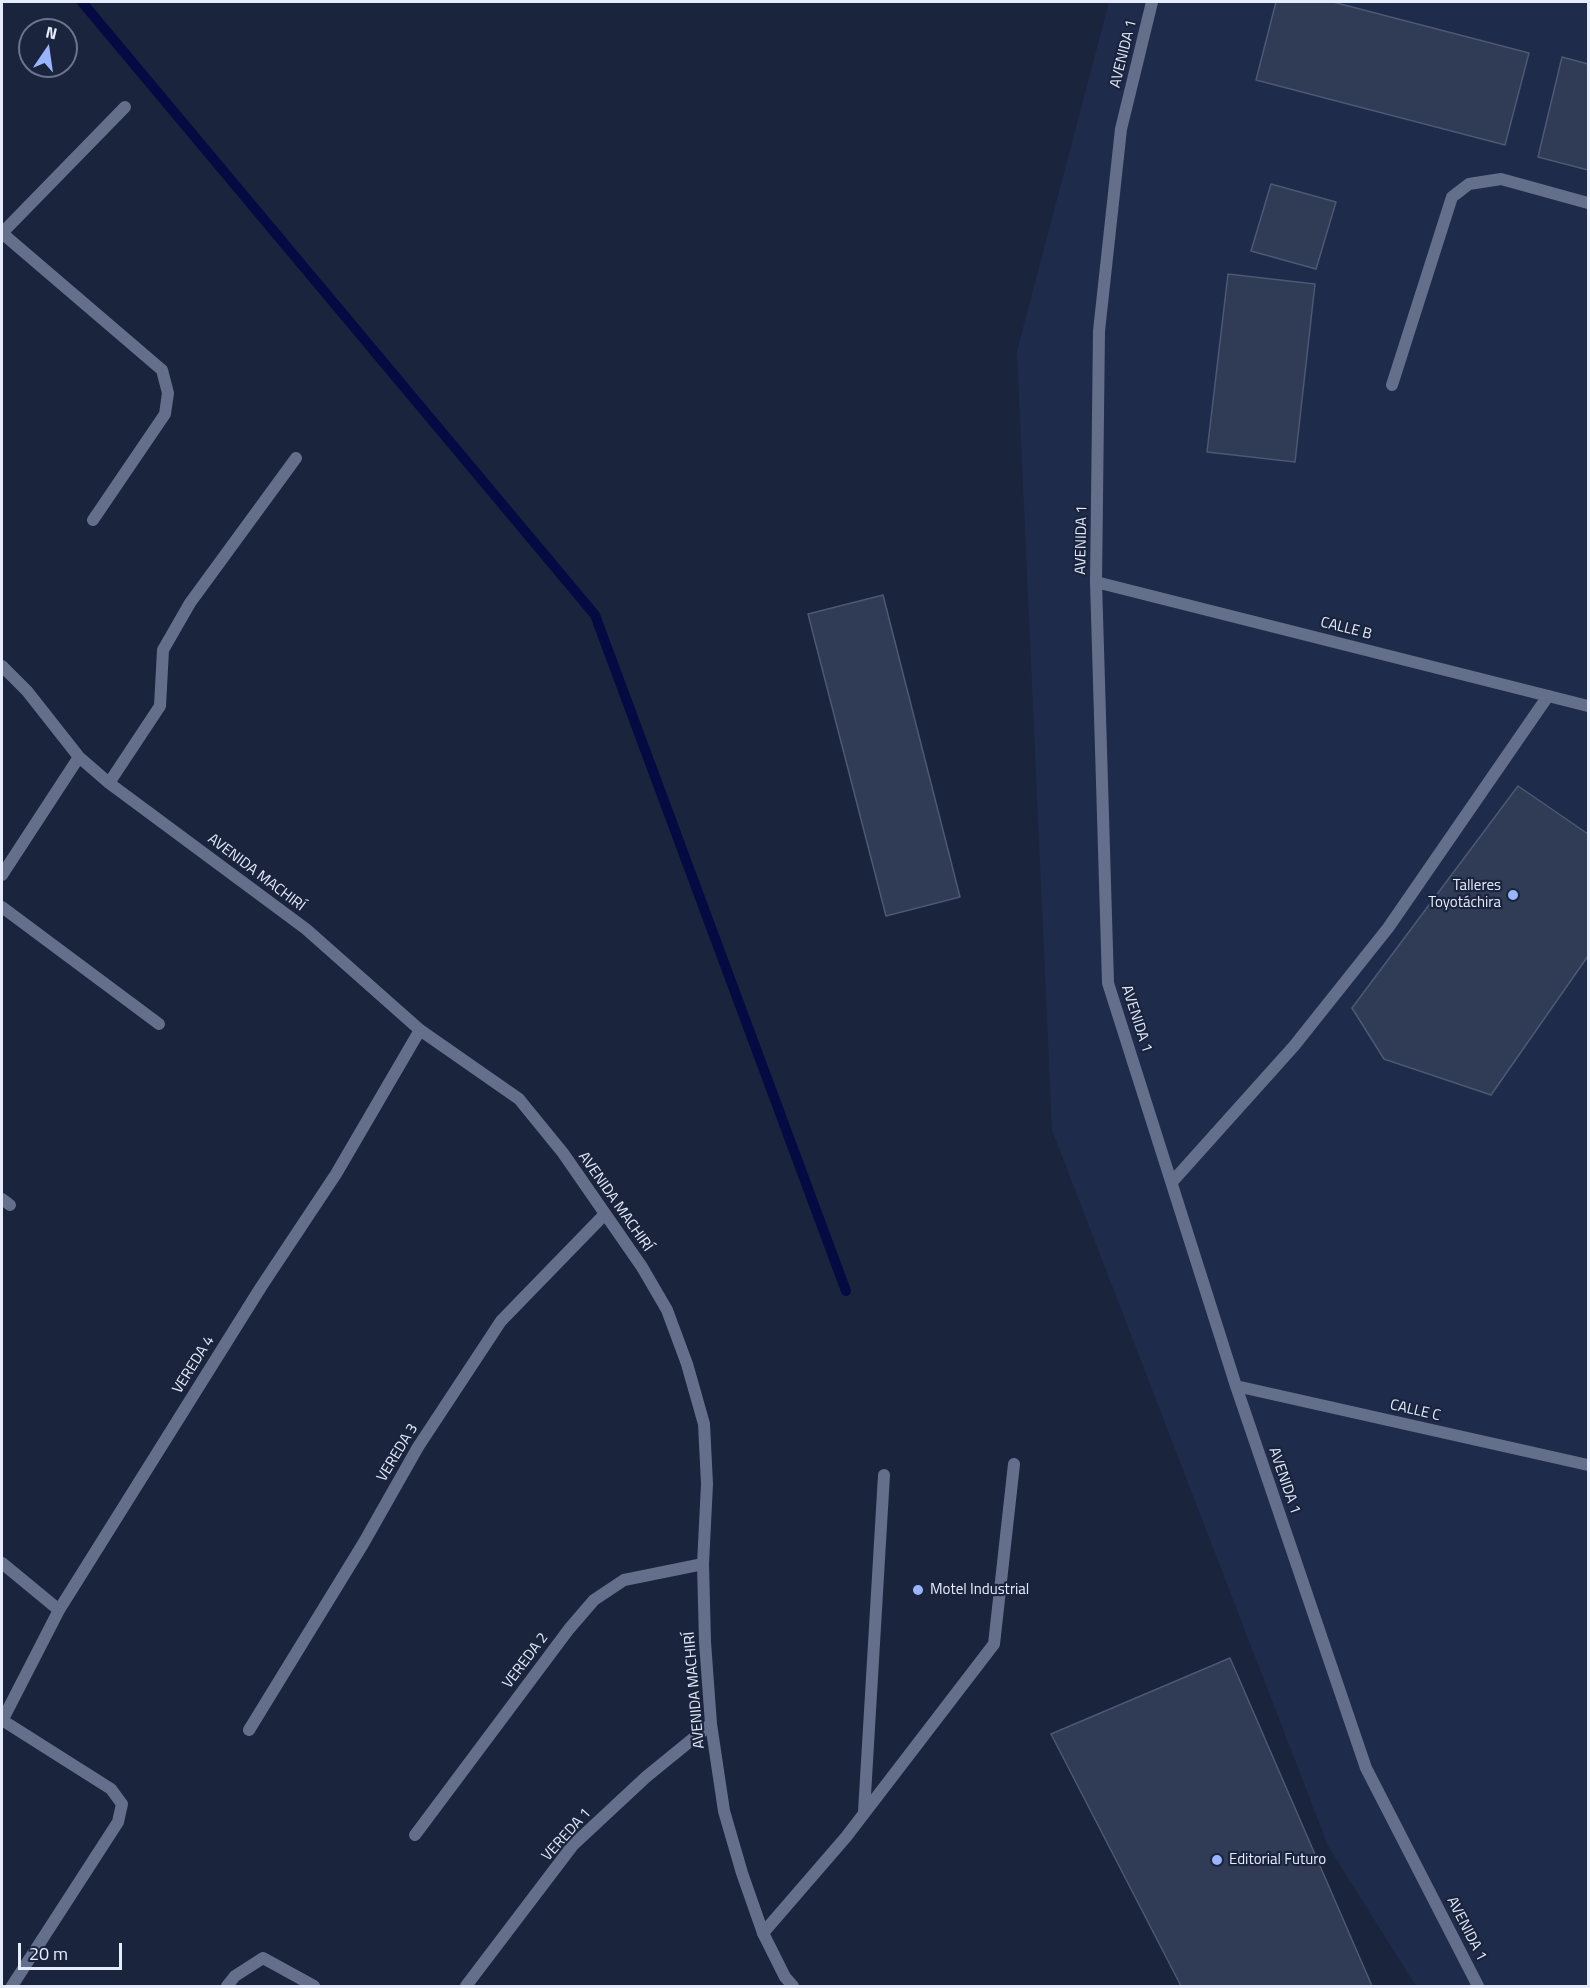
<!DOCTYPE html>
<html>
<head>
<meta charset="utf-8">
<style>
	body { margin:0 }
	#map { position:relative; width:1590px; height:1988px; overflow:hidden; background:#1a243d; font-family:"Titillium Web",sans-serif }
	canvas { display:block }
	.frame { position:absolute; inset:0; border:3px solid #e5ecfd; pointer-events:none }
	.north { position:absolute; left:18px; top:18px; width:60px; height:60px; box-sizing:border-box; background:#1a243d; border:2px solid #6b748a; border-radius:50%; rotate:13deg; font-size:16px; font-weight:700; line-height:24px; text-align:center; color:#e5ecfd }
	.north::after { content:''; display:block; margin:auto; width:21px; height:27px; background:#99b5fd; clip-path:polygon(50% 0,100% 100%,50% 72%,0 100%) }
	.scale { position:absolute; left:18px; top:1943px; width:104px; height:27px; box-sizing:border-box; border:3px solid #e5ecfd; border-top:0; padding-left:8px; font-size:18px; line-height:21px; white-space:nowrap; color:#e5ecfd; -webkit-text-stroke:4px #1a243d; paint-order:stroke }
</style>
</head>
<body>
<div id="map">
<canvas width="1590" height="1988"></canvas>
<div class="frame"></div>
<div class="north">N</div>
<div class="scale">20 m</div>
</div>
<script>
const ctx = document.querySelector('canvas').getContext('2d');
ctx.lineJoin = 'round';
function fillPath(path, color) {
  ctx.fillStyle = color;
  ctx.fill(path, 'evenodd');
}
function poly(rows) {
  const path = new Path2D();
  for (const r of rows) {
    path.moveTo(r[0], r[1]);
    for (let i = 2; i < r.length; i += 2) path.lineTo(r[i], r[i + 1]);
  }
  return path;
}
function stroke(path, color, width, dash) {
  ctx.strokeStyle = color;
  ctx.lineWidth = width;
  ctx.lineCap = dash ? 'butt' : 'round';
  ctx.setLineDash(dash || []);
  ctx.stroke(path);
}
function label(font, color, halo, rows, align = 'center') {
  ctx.font = font + ' "Titillium Web",sans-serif';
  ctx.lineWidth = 4.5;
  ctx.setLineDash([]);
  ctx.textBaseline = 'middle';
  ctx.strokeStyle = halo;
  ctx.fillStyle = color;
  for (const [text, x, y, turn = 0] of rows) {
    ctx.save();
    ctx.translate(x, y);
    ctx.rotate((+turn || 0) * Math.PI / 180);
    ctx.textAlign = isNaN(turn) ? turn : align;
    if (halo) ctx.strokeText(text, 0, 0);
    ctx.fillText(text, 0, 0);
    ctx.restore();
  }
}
fillPath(poly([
	[1109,2,1588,2,1588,1986,1416,1986,1328,1846,1052,1130,1017,351]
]), '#1f2b4a');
stroke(poly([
	[82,2,595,615,846,1291]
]), '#040b42', 10);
const building = poly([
	[1276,2,1333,2,1529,53,1505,145,1256,80,1276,2],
	[1562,57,1588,64,1588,170,1538,157,1562,57],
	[1271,184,1336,202,1316,269,1251,251,1271,184],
	[1228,274,1315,284,1295,462,1207,452,1228,274],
	[883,595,960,897,886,916,808,614,883,595],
	[1518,786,1588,834,1588,956,1491,1095,1384,1059,1352,1008,1518,786],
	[1230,1658,1372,1986,1181,1986,1051,1734,1230,1658]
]);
fillPath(building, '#303b56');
stroke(building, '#4c5874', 1.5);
stroke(poly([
	[1392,385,1452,197,1469,184,1501,179,1588,203],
	[1172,1182,1294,1046,1388,928,1548,696],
	[864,1812,884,1475],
	[763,1933,846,1837,994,1644,1014,1464]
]), '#646f8b', 12);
stroke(poly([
	[1152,2,1121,129,1099,331,1096,582,1108,983,1236,1386,1366,1768,1478,1986],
	[2,233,162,370,168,393,165,414,93,520],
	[2,233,125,107],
	[1096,582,1588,706],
	[2,666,27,691,79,757,109,783,306,929,420,1030,519,1099,563,1153,642,1267,667,1310,687,1364,704,1424,707,1484,703,1564,705,1642,711,1724,724,1811,742,1873,763,1933,785,1977,793,1986],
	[109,783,160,706,163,650,190,603,296,458],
	[2,875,79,757],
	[2,907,159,1024],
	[2,1199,10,1205],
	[1236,1386,1588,1465],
	[2,1563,59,1610],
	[2,1720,111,1789,122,1804,118,1822,12,1986],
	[2,1721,59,1610,261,1287,336,1174,420,1030],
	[249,1730,363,1544,418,1447,501,1321,604,1215],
	[415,1835,569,1629,594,1600,624,1580,703,1564],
	[227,1986,235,1976,263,1958,314,1986],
	[466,1986,573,1845,646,1777,711,1724]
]), '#646f8b', 12);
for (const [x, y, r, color] of [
	[1513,895,6,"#99b5fd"],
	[918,1590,6,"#99b5fd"],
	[1217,1860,6,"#99b5fd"]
]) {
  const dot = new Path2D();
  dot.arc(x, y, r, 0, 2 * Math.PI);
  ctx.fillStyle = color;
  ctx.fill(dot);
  stroke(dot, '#1a243d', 2);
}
label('15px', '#e5ecfd', '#1a243d', [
	["AVENIDA 1",1124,54,-76],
	["AVENIDA 1",1082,540,-89],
	["CALLE B",1346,629,14],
	["AVENIDA MACHIRÍ",256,873,37],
	["AVENIDA 1",1136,1019,72],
	["AVENIDA MACHIRÍ",615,1202,55],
	["VEREDA 4",194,1365,-58],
	["CALLE C",1415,1411,13],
	["VEREDA 3",398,1453,-59],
	["AVENIDA 1",1284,1481,71],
	["VEREDA 2",526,1661,-53],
	["AVENIDA MACHIRÍ",695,1690,-95],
	["VEREDA 1",567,1835,-48],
	["AVENIDA 1",1466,1929,63]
]);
label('15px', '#e5ecfd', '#1a243d', [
	["Talleres",1501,886,"right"],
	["Toyotáchira",1501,903,"right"],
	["Motel Industrial",930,1590],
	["Editorial Futuro",1229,1860]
], 'left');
</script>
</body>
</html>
